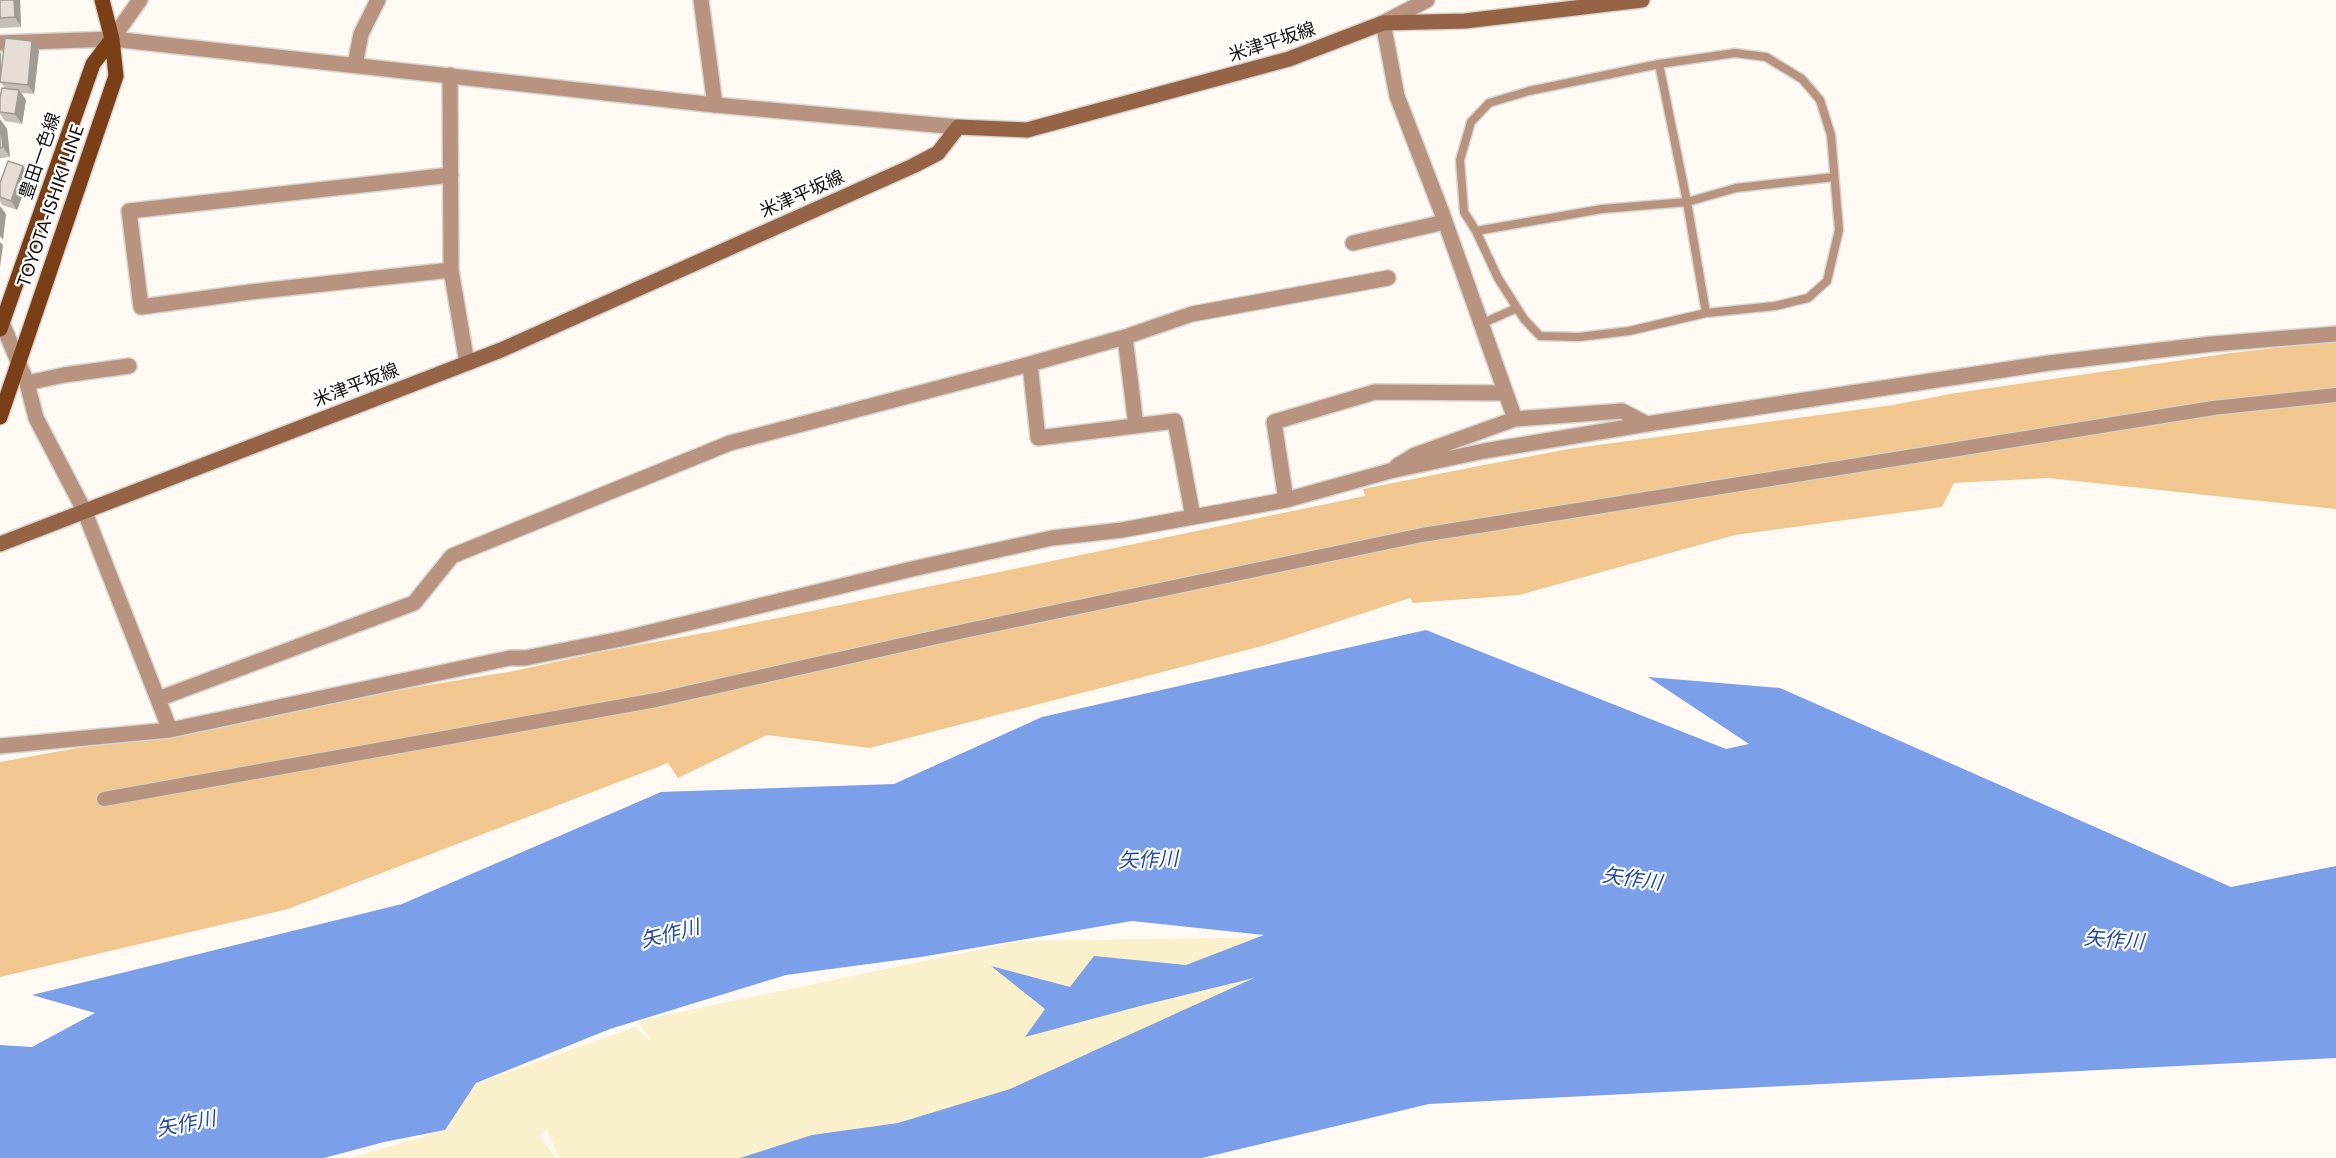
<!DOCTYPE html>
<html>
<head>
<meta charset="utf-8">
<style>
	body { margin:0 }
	canvas { display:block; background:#fef9f3 }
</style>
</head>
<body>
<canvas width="2336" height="1158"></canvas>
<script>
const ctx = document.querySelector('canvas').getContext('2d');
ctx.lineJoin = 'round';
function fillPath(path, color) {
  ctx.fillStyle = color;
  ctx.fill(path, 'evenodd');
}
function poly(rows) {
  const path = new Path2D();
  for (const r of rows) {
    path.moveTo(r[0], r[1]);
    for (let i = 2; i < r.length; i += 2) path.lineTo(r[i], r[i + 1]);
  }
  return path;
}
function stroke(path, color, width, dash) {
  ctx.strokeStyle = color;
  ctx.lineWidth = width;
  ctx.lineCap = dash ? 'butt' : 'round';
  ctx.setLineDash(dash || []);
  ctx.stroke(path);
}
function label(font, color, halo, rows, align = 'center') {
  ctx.font = font + ' Lato,"Noto Sans JP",sans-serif';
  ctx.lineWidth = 4.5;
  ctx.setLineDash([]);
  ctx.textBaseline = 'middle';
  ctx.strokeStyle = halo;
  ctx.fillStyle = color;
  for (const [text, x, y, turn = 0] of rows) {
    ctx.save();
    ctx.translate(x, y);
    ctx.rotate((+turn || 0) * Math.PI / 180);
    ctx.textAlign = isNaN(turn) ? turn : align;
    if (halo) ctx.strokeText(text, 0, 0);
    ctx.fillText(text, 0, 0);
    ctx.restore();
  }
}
fillPath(poly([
	[2336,341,2336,509,2048,478,1954,483,1942,507,1735,535,1519,595,1413,603,1410,598,1266,645,870,748,767,735,678,778,668,763,288,909,0,977,0,762,387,692,514,671,601,652,720,630,1365,496,1363,489,1484,465,1569,449,1893,405,1956,393,2231,353]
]), '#f1c68f');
fillPath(poly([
	[1359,936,1120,1084,748,1158,559,1158,547,1130,540,1136,556,1158,350,1158,445,1130,475,1084,635,1027,651,1041,637,1021,1020,941]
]), '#faf0cb');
fillPath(poly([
	[1426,630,1726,749,1749,744,1648,677,1780,688,2231,887,2336,866,2336,1058,1429,1104,1202,1158,740,1158,812,1135,898,1123,1010,1089,1254,978,1144,1005,1025,1037,1045,1009,991,966,1070,987,1094,956,1186,965,1264,935,1132,921,921,957,786,975,610,1029,476,1083,445,1130,384,1142,324,1158,0,1158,0,1045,32,1047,95,1013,32,995,402,904,661,792,894,784,1042,717]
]), '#7b9fe8');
const service = poly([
	[1735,53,1766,57,1802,79,1820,100,1831,135,1839,230,1827,281,1808,298,1775,306,1706,313,1629,331,1579,337,1540,336,1524,319,1498,278,1476,231,1464,212,1460,160,1471,122,1489,103,1529,91,1659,64,1735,53],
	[1659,64,1687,202,1706,313],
	[1476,231,1602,209,1687,202,1736,188,1834,177],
	[1481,324,1517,308]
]);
const pedestrian = poly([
	[104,799,656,700,964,631,1422,535,2213,408,2336,395]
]);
const minor = poly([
	[701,0,715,105],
	[1383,23,1397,96,1442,213,1515,419],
	[0,43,112,39],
	[355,65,361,34,378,0],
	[450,75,451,270,467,363],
	[1353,243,1445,222],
	[451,270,250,292,141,307,129,211,451,175],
	[0,318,27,383,36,418,84,510,170,730],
	[1125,337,1192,314,1388,278],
	[1030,364,1125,337,1136,426],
	[27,383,64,375,129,366],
	[1397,466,1415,455,1515,419,1622,411,1647,424],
	[1286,500,1274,422,1375,392,1505,393],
	[158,699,414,603,452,556,730,443,1030,364,1038,438,1175,421,1193,517],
	[0,746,170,730,510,658,525,658,626,638,912,569,1052,538,1122,530,1286,500,1390,471,1484,451,1653,423,2049,363,2212,344,2336,334]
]);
const tertiary = poly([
	[140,0,112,39,715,105,958,127],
	[1383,23,1427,0]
]);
const secondary = poly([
	[0,544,501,350,913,166,938,153,958,127,1027,130,1289,59,1383,23,1465,21,1642,0]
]);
const primary = poly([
	[0,329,93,64,112,39],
	[0,417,116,76,112,39,102,0]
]);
stroke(service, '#d8d4ce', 11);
stroke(pedestrian, '#d8d4ce', 16);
stroke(minor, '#d8d4ce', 18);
stroke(tertiary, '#d8d4ce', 18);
stroke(secondary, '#d8d4ce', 18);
stroke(primary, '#d8d4ce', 18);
stroke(service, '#b89480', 8);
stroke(pedestrian, '#b89480', 14);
stroke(minor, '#b89480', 15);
stroke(tertiary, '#b89480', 15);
stroke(secondary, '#956345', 15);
stroke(primary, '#7b3f17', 15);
fillPath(poly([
	[0,0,20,0,21,27,0,28],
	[39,50,34,94,21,93,26,100,22,124,5,121,0,114,0,98,5,88,0,82,0,52,1,54,1,72],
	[0,120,7,129,10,157,0,158],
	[23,166,30,175,17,210,2,205,0,201,0,183]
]), '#c6bfb7');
fillPath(poly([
	[14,0,20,0,21,27,15,17],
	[32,41,39,50,34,94,28,85],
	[0,52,1,54,1,78,0,76],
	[19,90,26,100,22,124,15,114],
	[1,120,7,129,10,157,3,147],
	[23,166,30,175,17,210,11,201],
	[0,206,6,214,3,240,0,236],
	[0,242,3,245,0,267]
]), '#a19b95');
const building = poly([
	[0,0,14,0,15,17,0,18,0,0],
	[5,38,32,41,28,85,0,82,5,38],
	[2,88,19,90,15,114,0,112,0,98,2,88],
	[0,120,3,147,0,148,0,120],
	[8,161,23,166,11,201,0,197,0,183,8,161]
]);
fillPath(building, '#e6ded5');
stroke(building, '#a19b95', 1.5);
label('18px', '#13100d', '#fff', [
	["米津平坂線",1272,42,-18],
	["豊田一色線",40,156,-71],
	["米津平坂線",802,194,-24],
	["TOYOTA-ISHIKI LINE",51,206,-71],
	["米津平坂線",356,385,-21]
]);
label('italic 20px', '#254a9f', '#fff', [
	["矢作川",1148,860,-2],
	["矢作川",1632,879,8],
	["矢作川",670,934,-14],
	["矢作川",2114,940,4],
	["矢作川",186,1124,-11]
]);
</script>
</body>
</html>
